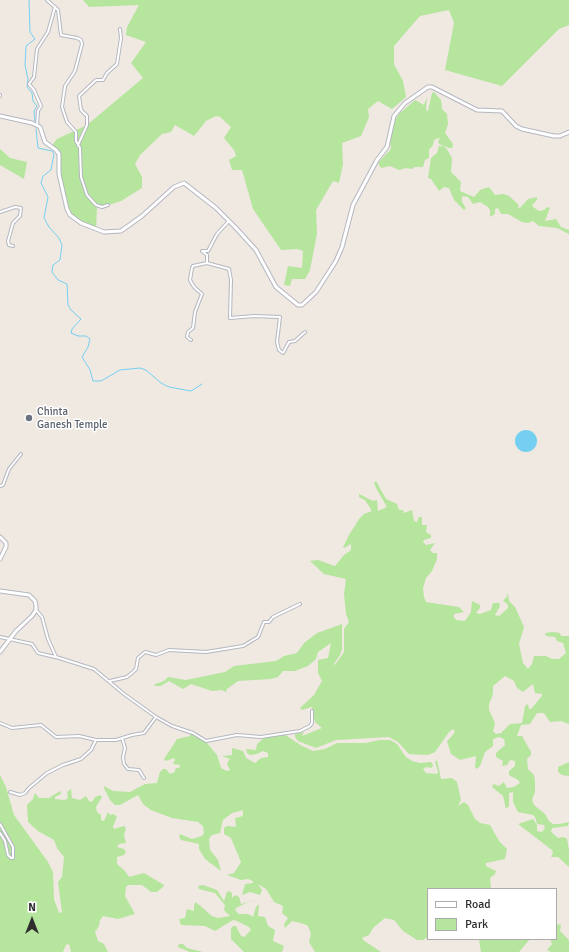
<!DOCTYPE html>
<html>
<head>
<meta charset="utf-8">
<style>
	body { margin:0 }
	#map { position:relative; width:569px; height:952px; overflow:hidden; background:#efe9e1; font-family:Signika,sans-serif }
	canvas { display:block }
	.legend { position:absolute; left:427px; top:888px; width:130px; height:52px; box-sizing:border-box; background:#fff; border:1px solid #ababab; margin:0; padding:5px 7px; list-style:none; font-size:12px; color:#2e2e2e }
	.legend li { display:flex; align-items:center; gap:8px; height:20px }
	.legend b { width:20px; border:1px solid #ababab }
	.north { position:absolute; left:12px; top:900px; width:40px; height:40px; -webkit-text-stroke:3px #fff; paint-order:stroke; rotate:0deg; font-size:11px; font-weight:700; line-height:16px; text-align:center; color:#2e2e2e }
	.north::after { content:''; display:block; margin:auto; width:14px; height:18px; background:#2e2e2e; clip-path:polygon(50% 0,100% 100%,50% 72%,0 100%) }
</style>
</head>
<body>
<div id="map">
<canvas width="569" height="952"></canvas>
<ul class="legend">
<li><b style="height:5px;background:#fff"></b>Road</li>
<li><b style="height:11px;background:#b6e59e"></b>Park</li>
</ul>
<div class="north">N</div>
</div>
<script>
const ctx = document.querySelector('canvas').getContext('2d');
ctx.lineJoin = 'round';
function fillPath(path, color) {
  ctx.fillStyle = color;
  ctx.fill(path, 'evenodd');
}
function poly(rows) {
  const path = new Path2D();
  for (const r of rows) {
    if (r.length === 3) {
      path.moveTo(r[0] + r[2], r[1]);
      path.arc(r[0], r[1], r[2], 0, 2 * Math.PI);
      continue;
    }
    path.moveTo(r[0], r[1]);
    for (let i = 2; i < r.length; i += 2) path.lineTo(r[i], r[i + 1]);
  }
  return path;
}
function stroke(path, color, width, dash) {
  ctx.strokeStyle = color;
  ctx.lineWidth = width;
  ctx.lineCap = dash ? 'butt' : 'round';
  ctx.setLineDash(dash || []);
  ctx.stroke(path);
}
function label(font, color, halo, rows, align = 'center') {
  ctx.font = font + ' Signika,sans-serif';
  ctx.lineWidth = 3;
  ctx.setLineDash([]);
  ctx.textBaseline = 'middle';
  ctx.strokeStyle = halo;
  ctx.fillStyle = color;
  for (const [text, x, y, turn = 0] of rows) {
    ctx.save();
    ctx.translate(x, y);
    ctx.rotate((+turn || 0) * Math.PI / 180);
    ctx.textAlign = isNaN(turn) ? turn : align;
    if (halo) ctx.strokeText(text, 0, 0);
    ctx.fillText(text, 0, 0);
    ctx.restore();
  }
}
fillPath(poly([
	[83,0,569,0,569,25,559,29,502,86,445,70,454,23,449,10,420,16,394,46,394,64,403,81,406,97,392,109,378,101,368,109,369,117,361,136,342,143,343,164,339,183,333,181,316,210,317,234,310,270,305,279,292,279,290,286,284,285,288,266,302,268,303,251,297,249,281,250,253,209,242,170,232,170,229,160,236,156,234,150,224,138,231,127,220,117,216,116,206,121,194,136,175,125,171,132,162,134,140,155,135,164,142,177,142,188,121,201,102,207,97,206,96,230,74,218,67,209,60,181,59,154,51,147,57,139,87,125,143,78,131,63,146,42,126,35,127,27,139,5,89,7],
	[434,92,441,100,442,109,447,114,448,124,445,133,453,144,452,148,449,148,439,144,438,141,440,139,438,138,434,140,433,145,429,150,429,158,425,160,423,167,415,167,412,169,406,168,399,170,390,166,381,168,378,163,391,149,390,140,393,123,399,114,415,100,424,105,427,97,426,110,428,111,432,93],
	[439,146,443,146,446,148,452,158,451,172,461,182,460,191,474,197,480,190,489,187,495,195,503,194,509,196,518,204,519,209,528,199,537,197,537,200,532,205,533,207,539,211,544,210,547,207,550,208,545,221,556,219,561,227,569,230,569,234,557,228,539,226,533,221,528,223,522,222,508,214,501,214,498,208,495,209,495,214,490,217,490,210,488,207,480,202,473,204,468,197,462,196,462,202,466,208,464,210,454,200,449,188,444,187,439,191,431,179,428,178,431,158,437,153],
	[0,149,10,158,27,162,24,179,0,165],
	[376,481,386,499,397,504,399,510,403,510,404,513,412,510,414,521,417,522,419,517,422,517,422,525,427,525,426,532,431,535,431,538,424,540,423,542,426,545,435,543,430,550,433,553,437,553,437,559,432,571,426,578,423,588,424,597,426,602,459,607,464,612,454,614,454,617,456,620,465,621,471,612,472,601,480,605,480,608,476,613,480,614,491,610,493,603,499,603,500,606,495,615,499,616,508,608,508,605,503,600,506,598,508,593,509,601,515,607,524,627,519,644,523,663,528,669,532,664,534,656,546,656,552,659,559,659,566,653,563,643,557,641,555,637,546,636,545,633,553,632,560,633,561,636,569,636,569,724,561,721,550,722,544,713,537,713,530,724,521,725,517,736,522,736,531,752,531,755,527,759,528,769,534,775,535,781,535,792,532,800,534,805,545,814,549,821,553,824,560,824,569,822,568,826,552,828,551,832,558,838,564,837,567,839,569,850,569,867,558,857,551,857,553,853,552,850,518,824,533,819,537,825,537,831,542,832,545,828,544,825,537,824,535,817,533,815,518,812,513,802,513,792,509,793,509,806,506,809,503,796,492,787,493,784,499,786,504,782,507,788,514,787,520,783,518,780,509,775,509,771,515,766,515,761,510,760,507,765,502,766,503,761,496,757,496,753,505,745,504,739,499,737,493,739,493,746,485,752,480,766,477,769,475,767,476,756,460,760,451,754,447,741,452,736,455,731,453,729,449,732,435,752,428,755,409,754,398,742,389,737,336,740,316,748,298,741,295,737,295,734,304,732,302,736,322,728,315,722,312,707,302,710,300,708,314,695,322,681,318,673,318,660,328,658,331,643,318,652,316,659,308,666,295,671,283,671,278,677,271,679,238,681,227,689,226,692,221,690,212,691,191,684,183,689,169,681,161,686,154,686,155,684,164,681,168,677,186,680,225,672,234,666,276,661,284,656,297,653,304,643,317,633,342,624,342,649,340,655,334,664,335,665,344,652,344,629,349,622,346,614,344,594,346,579,324,574,310,561,318,560,335,566,344,555,351,550,351,544,344,548,343,547,349,535,359,519,364,514,372,511,365,500,359,497,359,494,373,501,377,500,378,511,387,507,376,488,374,483],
	[505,676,514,681,517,688,523,692,533,684,535,693,542,694,542,696,531,709,529,709,528,704,525,706,522,723,510,724,501,733,496,734,493,731,495,723,489,710,489,704,493,694,493,686],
	[190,733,207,743,217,755,221,768,227,771,230,770,227,764,230,759,222,756,232,755,232,748,243,751,246,758,255,763,261,758,268,757,268,753,263,751,257,754,250,755,247,753,246,749,256,750,257,744,264,738,284,734,302,746,313,751,325,749,337,743,366,743,380,740,390,740,397,744,406,757,412,761,420,763,431,762,433,765,432,768,426,767,423,769,426,773,437,774,438,772,435,762,437,760,441,779,452,778,457,782,461,800,458,806,464,802,468,805,475,819,480,823,490,825,499,841,507,849,505,859,486,863,486,866,496,871,495,874,490,878,491,889,428,889,428,937,423,940,417,940,403,931,394,920,385,918,373,928,369,935,362,938,363,940,381,952,315,952,309,942,311,934,308,926,304,924,292,921,285,928,284,924,288,918,282,913,283,906,274,902,266,889,258,884,262,890,260,895,250,892,242,895,245,884,253,883,253,881,248,879,241,880,227,875,234,873,241,862,231,838,224,834,224,828,227,826,236,827,235,818,243,816,243,810,232,813,223,820,220,833,212,835,209,839,210,850,218,860,221,871,205,859,199,849,199,844,181,840,179,837,180,834,192,839,202,836,204,833,203,826,198,822,172,818,151,810,143,804,138,795,120,805,115,805,110,800,104,788,104,786,113,791,130,792,145,784,157,783,160,772,163,769,166,769,170,774,175,772,175,769,180,767,180,765,173,764,175,760,174,758,166,761,164,759,177,739,190,736],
	[569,762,569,776,562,775,558,772,558,767],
	[0,775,6,787,14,815,48,862,53,872,54,899,59,913,62,912,58,882,62,877,64,857,57,848,54,840,38,831,28,822,27,805,33,799,35,793,39,798,49,798,60,791,61,794,55,797,55,799,65,800,68,798,67,792,71,789,72,798,80,800,86,796,89,801,92,802,95,797,100,795,102,797,96,807,97,812,101,815,101,820,104,821,108,812,110,815,114,814,117,817,113,826,114,829,124,826,126,828,124,835,126,843,119,844,117,847,124,849,126,852,124,855,117,857,117,864,125,871,129,877,144,873,164,885,163,887,157,892,151,892,142,885,128,885,126,887,125,896,135,914,118,919,103,916,100,920,99,926,95,932,98,941,104,944,108,952,71,952,69,944,66,945,63,952,0,952],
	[203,885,217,890,224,901,227,892,229,891,232,893,232,898,235,895,239,897,241,904,259,899,246,903,236,908,235,910,239,914,248,914,253,917,256,907,259,904,258,916,265,917,268,926,275,930,273,941,284,946,282,952,244,952,231,939,231,929,233,926,236,926,241,936,244,937,251,930,249,927,237,921,233,920,215,931,205,926,181,925,179,919,185,918,187,909,194,911,194,905,196,902,212,916,218,918,230,916,224,910,225,905,215,893,199,889,198,886],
	[556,924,561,925,560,931,569,940,569,952,551,952,547,950,552,944,550,939,556,939],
	[479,939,530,939,519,952,481,952],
	[183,944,187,948,203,952,190,952,178,947,179,944]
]), '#b6e59e');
fillPath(poly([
	[526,441,11]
]), '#75cff0');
stroke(poly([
	[29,0,30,32,35,39,26,46,25,65,28,79,27,87,32,93,33,101,37,106,34,111,35,121],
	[36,129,38,148,52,151,54,154,51,170,43,176,41,183,48,197,44,218,49,227,59,238,62,245,60,260,53,265,52,272,58,280,67,284,68,305,71,310,81,319,72,329,71,333,78,336,86,336,90,339,88,347,82,357,90,370,93,381,101,381,120,370,140,368,146,370,161,383,169,387,191,391,202,384]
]), '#75cff0', 1);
const street = poly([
	[47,0,58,10,61,35,77,38,81,40,82,44,75,71,65,86,62,107,67,122,76,132,76,141,80,148,81,177,87,195,96,205,102,207,108,205],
	[0,95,0,96],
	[37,125,38,111,41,106,34,90,29,84,34,77,37,49,48,32,55,7],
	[78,145,87,125,87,116,81,110,79,96,96,80,103,80,107,73,117,64,121,38,120,29],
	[0,212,15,207,21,208,20,216,13,223,8,241,9,245,13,246],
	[207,263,229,269,231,280,230,318,254,316,280,317,277,342,279,350,283,353,289,342,295,341,305,332],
	[191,340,187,337,188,332,193,328,195,312,202,294,194,287,190,280,192,268,193,266,207,263,207,255,202,251,208,251,217,234,229,221],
	[0,486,3,485,9,469,21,454],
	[36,610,42,617,48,639,56,657,94,669,124,694,156,717,172,726,193,733,206,741,237,735,261,737,300,731,310,726,312,723,312,711],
	[0,637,32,644,38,653,55,657],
	[110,681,127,677,133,672,136,669,138,658,145,652,156,655,169,650,206,652,243,646,258,637,264,622,269,622,273,617,300,604],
	[0,723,12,728,41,725,56,737,79,736,96,740],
	[122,738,125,748,123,757,124,764,128,769,139,770,144,778],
	[10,792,20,795,25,793,29,788,47,773,63,765,81,759,91,750,96,740,116,740,132,735,144,733,156,717],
	[0,824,13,847,13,858,11,858,8,855,5,841,0,833]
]);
const secondary = poly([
	[0,116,32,123,40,127,45,142,56,150,59,154,59,174,67,209,70,215,81,223,104,232,121,231,142,216,174,187,184,183,216,208,235,227,256,250,276,287,298,305,302,305,316,292,336,261,342,247,353,205,377,160,387,147,394,116,405,103,428,87,432,87,477,110,502,111,516,126,522,129,554,136,560,136,569,132],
	[0,537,6,543,6,547,0,559],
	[0,591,29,595,35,601,36,606,36,610,32,616,16,631,0,652]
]);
stroke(street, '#b4b7c1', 4);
stroke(secondary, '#b4b7c1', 5);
stroke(street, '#fff', 2);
stroke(secondary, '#fff', 3);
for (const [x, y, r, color] of [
	[29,418,4,"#6b7280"]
]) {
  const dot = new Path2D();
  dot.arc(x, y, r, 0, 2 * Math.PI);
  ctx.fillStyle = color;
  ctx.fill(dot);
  stroke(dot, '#fff', 1.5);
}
label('11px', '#5b616d', '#fff', [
	["Chinta",37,412],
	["Ganesh Temple",37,425]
], 'left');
</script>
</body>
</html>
